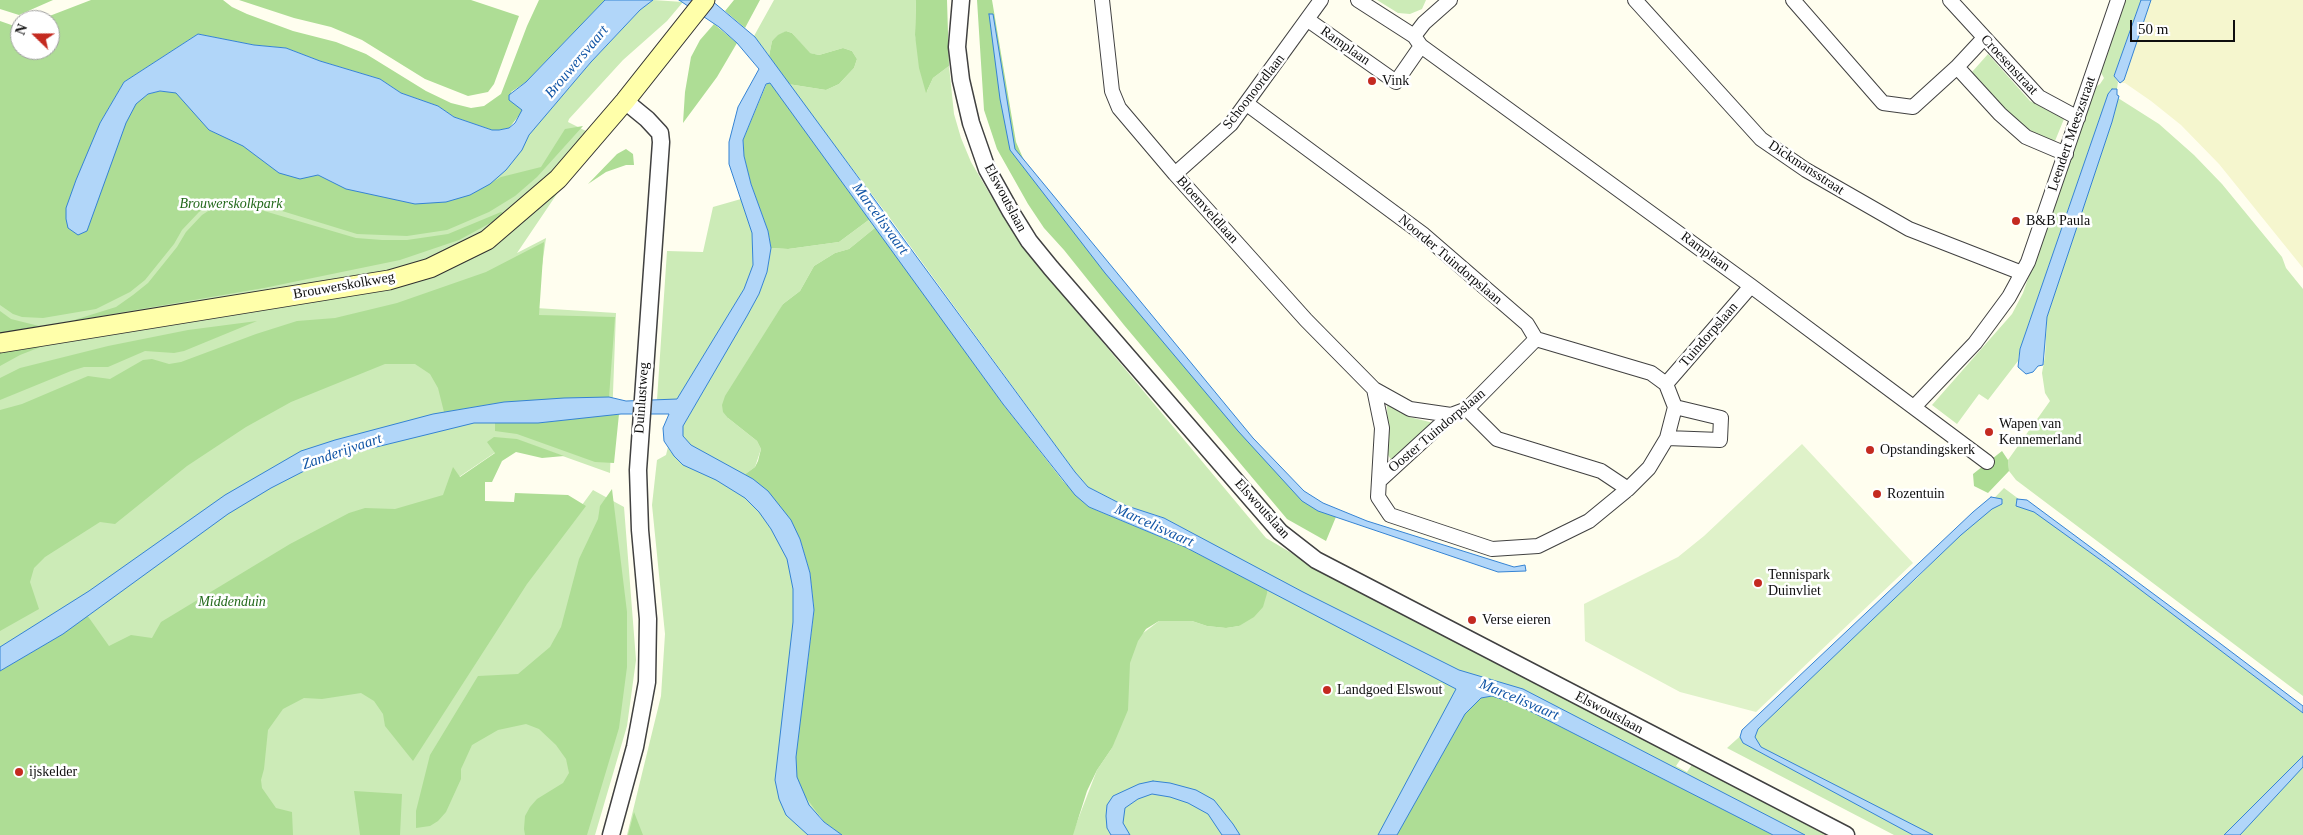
<!DOCTYPE html>
<html>
<head>
<meta charset="utf-8">
<style>
	body { margin:0 }
	#map { position:relative; width:2303px; height:835px; overflow:hidden; background:#fffeef; font-family:Georgia,serif }
	canvas { display:block }
	.north { position:absolute; left:10px; top:10px; width:50px; height:50px; box-sizing:border-box; background:#fff; border:1px solid #9f9f9f; border-radius:50%; rotate:292deg; font-size:14px; font-weight:700; line-height:20px; text-align:center; color:#0e0e0e }
	.north::after { content:''; display:block; margin:auto; width:18px; height:22px; background:#c42a20; clip-path:polygon(50% 0,100% 100%,50% 72%,0 100%) }
	.scale { position:absolute; left:2130px; top:20px; width:105px; height:22px; box-sizing:border-box; border:2px solid #0e0e0e; border-top:0; padding-left:6px; font-size:15px; line-height:18px; white-space:nowrap; color:#0e0e0e; -webkit-text-stroke:4px #fff; paint-order:stroke }
</style>
</head>
<body>
<div id="map">
<canvas width="2303" height="835"></canvas>
<div class="north">N</div>
<div class="scale">50 m</div>
</div>
<script>
const ctx = document.querySelector('canvas').getContext('2d');
ctx.lineJoin = 'round';
function fillPath(path, color) {
  ctx.fillStyle = color;
  ctx.fill(path, 'evenodd');
}
function poly(rows) {
  const path = new Path2D();
  for (const r of rows) {
    path.moveTo(r[0], r[1]);
    for (let i = 2; i < r.length; i += 2) path.lineTo(r[i], r[i + 1]);
  }
  return path;
}
function stroke(path, color, width, dash) {
  ctx.strokeStyle = color;
  ctx.lineWidth = width;
  ctx.lineCap = dash ? 'butt' : 'round';
  ctx.setLineDash(dash || []);
  ctx.stroke(path);
}
function label(font, color, halo, rows, align = 'center') {
  ctx.font = font + ' Georgia,serif';
  ctx.lineWidth = 5;
  ctx.setLineDash([]);
  ctx.textBaseline = 'middle';
  ctx.strokeStyle = halo;
  ctx.fillStyle = color;
  for (const [text, x, y, turn = 0] of rows) {
    ctx.save();
    ctx.translate(x, y);
    ctx.rotate((+turn || 0) * Math.PI / 180);
    ctx.textAlign = isNaN(turn) ? turn : align;
    if (halo) ctx.strokeText(text, 0, 0);
    ctx.fillText(text, 0, 0);
    ctx.restore();
  }
}
fillPath(poly([
	[2151,0,2303,0,2303,268,2219,164,2181,125,2151,101,2125,83,2120,83,2124,80]
]), '#f5f6ce');
fillPath(poly([
	[653,0,683,2,667,21,623,60,569,119,568,122,596,136,517,253,546,238,536,308,616,313,610,473,515,439,459,477,543,558,593,490,624,507,636,660,627,726,595,835,0,835,0,231,126,94,482,144,548,112,591,62,640,10],
	[774,0,916,0,915,35,927,91,933,78,949,66,954,114,961,138,971,162,1004,218,1070,303,1266,538,1337,580,1682,757,1676,766,1687,772,1693,763,1831,835,1072,835,1097,770,1112,748,1125,647,1159,621,1192,621,1207,626,1226,628,1239,626,1269,590,1213,545,1164,518,1121,504,1088,487,1075,472,889,217,788,84,826,90,839,84,854,68,857,59,852,51,843,48,819,55,809,53,792,33,786,31,772,41,769,56,754,36],
	[1377,0,1426,0,1422,9,1410,14,1398,13],
	[2124,0,2141,0,2114,76,2118,82,2117,89,2112,89,2108,94,2020,349,2018,361,1988,400,1979,394,1957,424,1932,405,2012,314,2023,293,2094,88,2100,84,2104,78,2100,71],
	[1988,54,2030,101,2064,119,2055,141,2035,134,2011,115,1972,72],
	[2118,98,2159,124,2194,155,2222,184,2282,257,2286,268,2303,289,2303,696,2016,480,2009,471,2008,460,2050,401,2045,393,2042,373,2045,356,2047,317,2112,122],
	[741,199,752,233,753,266,744,289,677,400,657,400,667,251,703,252,713,207],
	[870,219,876,227,849,249,835,253,814,266,800,291,783,304,728,418,757,441,761,449,755,467,744,475,690,445,683,436,683,426,759,294,767,272,771,248,788,249,839,242],
	[1387,404,1409,417,1434,423,1392,461,1388,455],
	[668,447,671,452,758,493,795,563,821,835,627,835,661,696,665,634,652,505,657,460,666,455],
	[2004,488,2303,711,2303,835,1894,835,1727,748,1917,578]
]), '#ccebb7');
fillPath(poly([
	[0,0,53,0,19,15,0,9],
	[91,0,223,0,232,7,247,14,293,31,336,42,366,54,426,91,451,103,471,108,484,106,501,94,527,26,539,0,605,0,526,82,511,92,516,105,523,110,521,113,509,128,499,130,492,130,454,117,438,106,401,93,380,79,320,61,286,48,254,45,198,34,124,82,100,123,76,180,66,208,66,219,136,104,148,94,160,91,176,92,209,130,243,146,279,173,300,178,317,175,347,189,415,204,470,195,501,177,541,167,565,129,583,126,537,177,515,196,489,212,447,230,407,236,357,234,256,203,237,199,218,200,199,212,182,230,174,244,145,280,130,292,96,309,43,318,22,317,13,314,0,305,0,21,20,28,20,50,50,50,50,20,39,20],
	[239,0,471,0,519,16,494,84,488,92,468,96,425,79,362,40,331,27,294,18],
	[734,0,760,0,745,28,725,11],
	[916,0,947,0,949,66,933,78,926,93,919,68,915,35],
	[977,0,992,0,1016,142,1026,165,1248,436,1307,496,1338,512,1326,541,1287,519,1124,325,1064,250,1044,228,1028,204,997,149,984,110],
	[714,24,737,43,717,77,683,123,685,92,691,57,700,40],
	[786,31,792,33,810,53,819,55,843,48,852,51,857,59,854,68,839,84,826,90,788,84,769,56,772,41,778,35],
	[767,83,771,83,870,219,839,242,788,249,771,248,768,231,751,184,744,156,743,140],
	[626,149,633,154,634,165,626,165,606,172,588,184,617,154],
	[237,203,356,238,382,240,407,240,448,234,501,212,503,213,494,221,459,240,400,260,264,288,71,321,116,307,133,295,148,283,177,247,186,232,202,215,219,204],
	[876,227,1003,404,1063,481,1089,507,1185,547,1268,590,1263,607,1254,617,1239,626,1226,628,1207,626,1192,621,1159,621,1146,629,1138,641,1130,663,1128,710,1112,748,1097,770,1087,791,1073,835,842,835,824,822,802,792,797,777,796,757,814,610,810,573,800,539,753,479,744,475,755,467,758,461,761,449,757,441,728,418,723,412,722,405,725,396,783,304,800,291,814,266,835,253,849,249],
	[544,242,539,315,615,317,609,397,504,402,444,412,438,388,430,374,415,364,385,364,291,402,246,427,187,466,115,524,100,522,45,557,34,568,30,582,39,609,0,631,0,410,22,404,88,376,110,379,143,360,152,359,169,364,181,362,256,334,297,321,335,318,397,303,486,272],
	[0,311,11,319,39,326,0,334],
	[257,321,184,351,174,353,145,351,108,367,84,367,71,371,0,400,0,378,20,368,108,346,188,330],
	[43,346,20,355,0,366,0,351],
	[619,414,614,463,595,462,517,434,495,431,495,422,538,423],
	[494,437,517,439,564,456,542,458,516,452,502,461,492,482,485,482,485,501,514,502,515,493,568,495,586,506,527,584,413,761,385,726,383,714,374,701,361,693,322,699,304,698,283,709,268,730,264,769,261,780,262,788,276,808,292,812,293,835,0,835,0,671,63,634,87,615,109,646,131,635,152,638,161,622,290,544,349,513,365,508,395,509,443,495,453,467,460,477,495,453,487,442],
	[2002,451,2008,460,2009,471,1988,493,1974,486,1973,474],
	[612,489,627,612,627,667,619,728,587,835,525,835,524,829,525,816,530,807,537,799,563,783,569,773,566,759,556,745,539,729,526,724,498,730,472,745,461,769,461,779,446,812,438,821,430,826,416,828,416,811,430,755,478,676,518,674,550,647,561,627,579,559,598,519,600,506],
	[1492,696,1516,704,1773,835,1397,835,1465,714,1481,698],
	[354,791,402,794,400,835,360,835],
	[634,812,643,835,628,835]
]), '#aedd95');
fillPath(poly([
	[1802,444,1913,563,1756,712,1680,692,1585,641,1584,604,1678,557,1704,536]
]), '#dff2c9');
const water = poly([
	[605,0,653,0,640,10,591,62,529,135,522,150,506,170,490,184,470,195,446,202,415,204,346,189,318,175,300,179,279,173,243,146,209,130,176,93,160,91,148,94,136,104,126,123,87,231,78,235,68,228,66,219,66,208,76,180,100,123,124,82,198,34,254,45,286,48,320,61,380,79,401,93,438,106,454,117,492,130,499,130,509,128,515,123,522,110,509,100,509,95,526,82,605,0],
	[679,0,711,0,755,37,1075,472,1088,487,1121,504,1164,518,1303,592,1459,670,1523,689,1805,835,1773,835,1516,704,1492,696,1481,698,1465,714,1397,835,1378,835,1456,689,1185,547,1089,507,1075,495,1003,404,770,83,766,84,743,140,744,156,751,184,768,231,771,248,767,272,759,294,747,316,683,426,683,436,691,445,753,479,768,491,791,520,800,539,810,573,814,610,796,757,797,777,809,805,824,822,842,835,808,835,786,815,779,799,775,780,793,622,793,589,787,559,771,529,759,512,745,498,716,480,683,465,674,456,664,441,663,428,669,414,621,414,538,423,474,423,352,453,308,469,271,488,228,514,63,634,0,671,0,647,89,591,225,495,301,451,335,440,433,414,504,402,564,398,609,397,626,401,677,399,744,289,753,265,752,233,729,164,729,142,738,107,759,69,737,43,719,27,679,0],
	[2141,0,2151,0,2124,80,2120,83,2114,76,2141,0],
	[989,14,993,14,1015,149,1253,438,1304,491,1323,503,1367,521,1514,567,1525,565,1526,571,1498,572,1318,511,1302,501,1238,431,1105,273,1010,150,1000,99,989,14],
	[2112,89,2117,89,2117,95,2119,96,2112,122,2047,317,2043,365,2038,366,2033,372,2026,374,2018,367,2020,349,2108,94,2112,89],
	[1991,497,2002,499,2002,504,1992,509,1961,535,1758,729,1755,737,1761,747,1933,835,1913,835,1743,743,1740,737,1742,730,1973,512,1991,497],
	[2017,499,2027,500,2217,641,2303,706,2303,713,2109,566,2034,512,2016,506,2017,499],
	[2303,756,2303,767,2240,835,2224,835,2303,756],
	[1153,781,1170,783,1196,790,1214,800,1233,824,1240,835,1222,835,1208,814,1188,803,1170,797,1152,794,1138,799,1125,808,1123,823,1130,835,1111,835,1107,828,1106,816,1107,805,1113,796,1139,784,1153,781]
]);
fillPath(water, '#b1d6f9');
stroke(water, '#3583d3', 1);
const minor = poly([
	[1102,0,1112,91,1119,108,1175,174,1306,320,1374,389,1410,409,1451,415],
	[1358,0,1414,36,1421,46,1751,286,1987,462],
	[1635,0,1761,139,1806,170,1909,229,2022,273],
	[1793,0,1883,103,1913,107,1957,67,1984,38],
	[1950,0,2039,97,2078,118],
	[1308,20,1396,82,1421,46],
	[1414,36,1424,23,1450,0],
	[1957,67,2000,114,2026,137,2066,154],
	[1247,104,1424,235,1527,324,1536,339,1651,373,1666,384],
	[1175,174,1231,124,1321,0],
	[1666,384,1751,286],
	[1374,389,1382,428,1378,497,1390,515,1492,549,1538,546,1589,521,1628,489,1649,468,1667,438,1675,407,1666,384],
	[1914,407,1975,343,2009,297,2028,262,2118,0],
	[1467,409,1497,439,1601,471,1628,489],
	[1667,438,1720,440,1721,418,1675,407],
	[1379,481,1451,415,1467,409,1536,339]
]);
const tertiary = poly([
	[961,0,957,47,961,80,971,123,987,169,1011,212,1029,241,1051,268,1280,532,1316,560,1846,835],
	[611,835,635,747,647,682,648,619,640,530,638,470,661,142,660,133,647,119,625,101]
]);
const secondary = poly([
	[0,343,389,280,430,268,487,240,558,179,625,101,705,0]
]);
stroke(minor, '#414141', 16);
stroke(tertiary, '#414141', 19);
stroke(secondary, '#303030', 21);
stroke(minor, '#fff', 14);
stroke(tertiary, '#fff', 16);
stroke(secondary, '#ffa', 19);
for (const [x, y, r, color] of [
	[1372,81,5,"#c42a20"],
	[2016,221,5,"#c42a20"],
	[1989,432,5,"#c42a20"],
	[1870,450,5,"#c42a20"],
	[1877,494,5,"#c42a20"],
	[1758,583,5,"#c42a20"],
	[1472,620,5,"#c42a20"],
	[1327,690,5,"#c42a20"],
	[19,772,5,"#c42a20"]
]) {
  const dot = new Path2D();
  dot.arc(x, y, r, 0, 2 * Math.PI);
  ctx.fillStyle = color;
  ctx.fill(dot);
  stroke(dot, '#fff', 2);
}
label('14px', '#0e0e0e', '#fff', [
	["Ramplaan",1345,46,35],
	["Croesenstraat",2009,65,47],
	["Schoonoordlaan",1254,92,-52],
	["Leendert Meeszstraat",2072,134,-71],
	["Dickmansstraat",1806,168,33],
	["Elswoutslaan",1005,198,62],
	["Bloemveldlaan",1207,210,48],
	["Ramplaan",1705,252,36],
	["Noorder Tuindorpslaan",1450,260,40],
	["Brouwerskolkweg",344,286,-10],
	["Tuindorpslaan",1709,335,-49],
	["Duinlustweg",642,398,-86],
	["Ooster Tuindorpslaan",1437,431,-40],
	["Elswoutslaan",1262,509,48],
	["Elswoutslaan",1609,713,28]
]);
label('14px', '#0e0e0e', '#fff', [
	["Vink",1382,81],
	["B&B Paula",2026,221],
	["Wapen van",1999,424],
	["Kennemerland",1999,440],
	["Opstandingskerk",1880,450],
	["Rozentuin",1887,494],
	["Tennispark",1768,575],
	["Duinvliet",1768,591],
	["Verse eieren",1482,620],
	["Landgoed Elswout",1337,690],
	["ijskelder",29,772]
], 'left');
label('italic 14px', '#23691b', '#fff', [
	["Brouwerskolkpark",231,204],
	["Middenduin",232,602]
]);
label('italic 15px', '#1155a6', '#fff', [
	["Brouwersvaart",577,62,-50],
	["Marcelisvaart",880,219,54],
	["Zanderijvaart",342,452,-19],
	["Marcelisvaart",1154,526,24],
	["Marcelisvaart",1519,700,23]
]);
</script>
</body>
</html>
